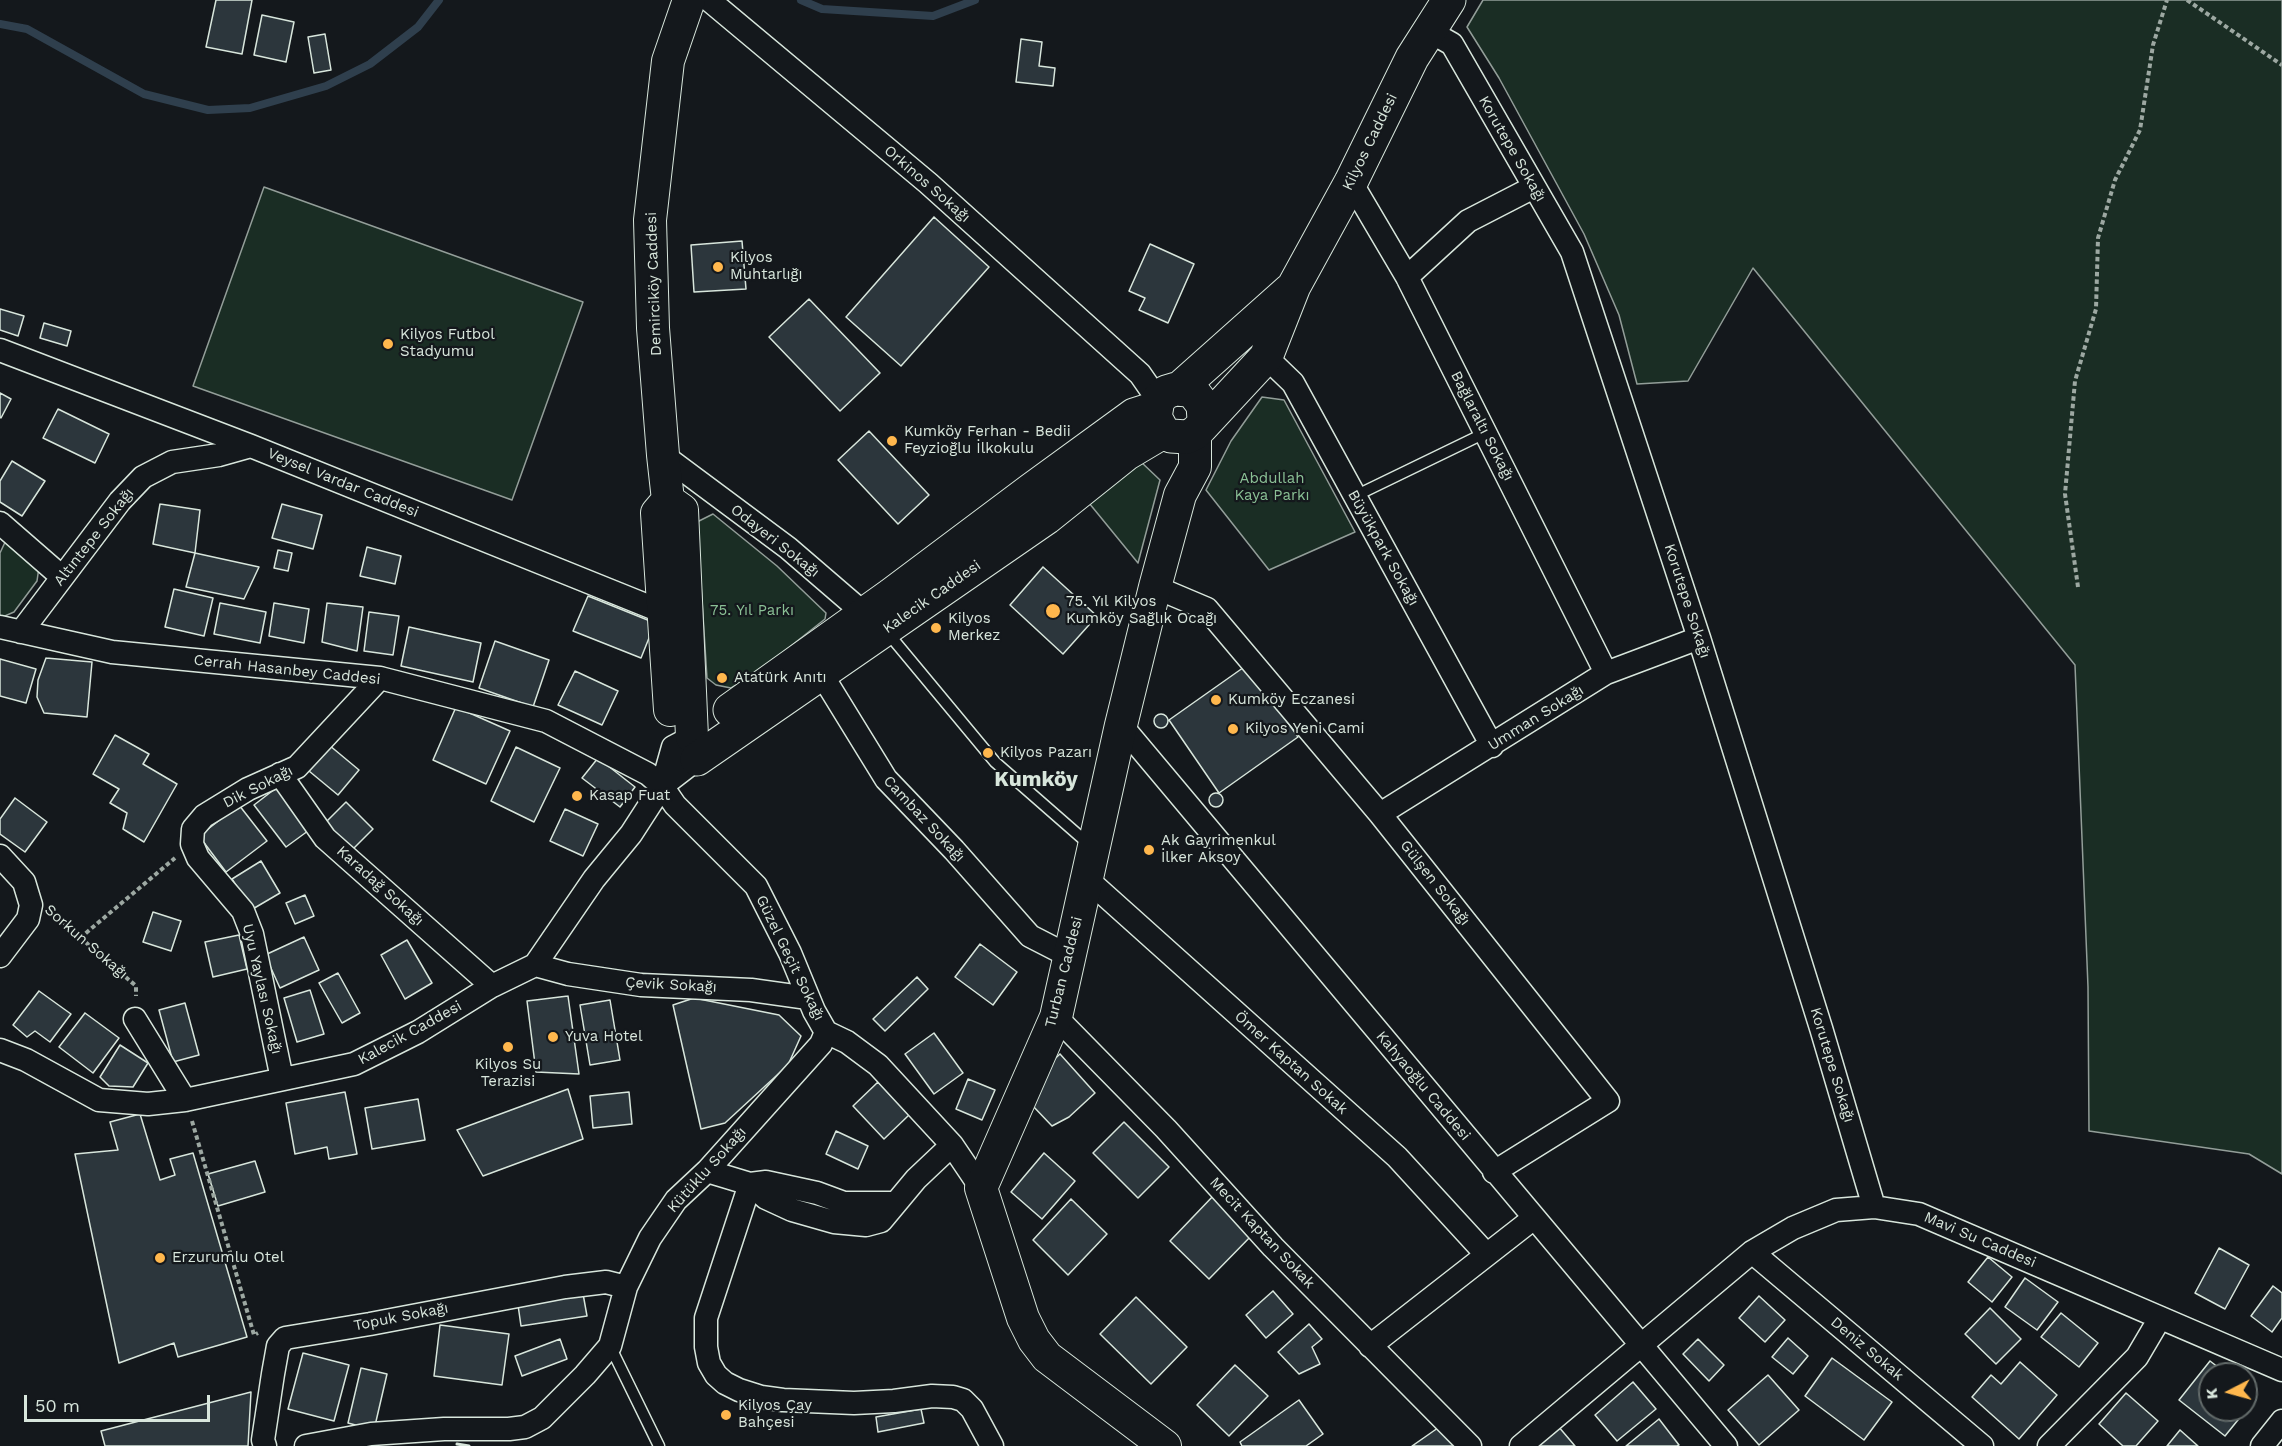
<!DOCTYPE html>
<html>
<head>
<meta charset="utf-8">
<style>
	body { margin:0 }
	#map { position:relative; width:2282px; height:1446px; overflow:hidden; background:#14181c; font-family:"Work Sans",sans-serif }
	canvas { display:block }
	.north { position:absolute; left:2198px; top:1362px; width:60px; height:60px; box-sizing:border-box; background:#14181c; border:2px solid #626a69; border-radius:50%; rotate:264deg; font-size:16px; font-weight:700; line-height:24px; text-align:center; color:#d8e6dc }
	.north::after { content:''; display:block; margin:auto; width:21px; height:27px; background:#ffb74d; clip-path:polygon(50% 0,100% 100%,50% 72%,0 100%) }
	.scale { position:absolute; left:24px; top:1395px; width:186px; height:27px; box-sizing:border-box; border:3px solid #d8e6dc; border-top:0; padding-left:8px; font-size:18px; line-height:21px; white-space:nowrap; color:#d8e6dc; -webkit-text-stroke:4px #14181c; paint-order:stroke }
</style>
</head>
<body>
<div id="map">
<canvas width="2282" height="1446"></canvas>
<div class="north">K</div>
<div class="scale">50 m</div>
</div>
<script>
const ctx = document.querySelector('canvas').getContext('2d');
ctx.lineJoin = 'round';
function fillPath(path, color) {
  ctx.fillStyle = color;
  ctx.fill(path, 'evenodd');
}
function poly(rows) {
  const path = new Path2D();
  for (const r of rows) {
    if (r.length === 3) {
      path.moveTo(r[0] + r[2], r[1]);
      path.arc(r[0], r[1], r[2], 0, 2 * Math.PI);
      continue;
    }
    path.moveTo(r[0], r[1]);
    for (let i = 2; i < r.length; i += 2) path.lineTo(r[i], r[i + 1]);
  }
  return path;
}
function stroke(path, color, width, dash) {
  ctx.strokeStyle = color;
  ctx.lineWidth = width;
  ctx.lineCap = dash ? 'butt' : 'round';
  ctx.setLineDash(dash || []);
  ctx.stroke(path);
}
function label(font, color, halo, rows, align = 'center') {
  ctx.font = font + ' "Work Sans",sans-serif';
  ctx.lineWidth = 4.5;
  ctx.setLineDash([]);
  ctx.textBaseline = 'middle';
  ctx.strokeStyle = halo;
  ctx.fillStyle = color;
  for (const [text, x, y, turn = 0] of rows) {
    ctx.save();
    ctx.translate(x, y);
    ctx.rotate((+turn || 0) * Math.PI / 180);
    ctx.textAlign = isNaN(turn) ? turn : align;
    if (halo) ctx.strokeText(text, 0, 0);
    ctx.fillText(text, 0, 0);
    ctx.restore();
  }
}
const green = poly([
	[1483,0,2282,0,2282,1174,2249,1154,2089,1131,2088,987,2075,665,1753,268,1688,381,1637,384,1619,315,1584,234,1499,78,1467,27,1483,0],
	[264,187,583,302,512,500,193,386,264,187],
	[1262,397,1284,400,1355,532,1269,570,1206,490,1231,441,1262,397],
	[1140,461,1160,480,1138,563,1089,503,1140,461],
	[713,514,777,566,826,613,825,619,758,672,731,688,716,685,707,678,697,522,713,514],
	[7,538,39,567,37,581,14,612,0,618,0,553,7,538]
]);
fillPath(green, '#1a2d24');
stroke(green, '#939e99', 1.5);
stroke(poly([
	[801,0,822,9,933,16,975,0],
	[0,24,27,29,144,94,208,110,250,108,326,86,370,64,418,27,439,0]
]), '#2f3f4d', 8);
const building = poly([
	[216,0,252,0,242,54,206,47,216,0],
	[262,15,294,22,286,62,254,55,262,15],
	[325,34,331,70,314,73,308,37,325,34],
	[1021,39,1042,42,1039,66,1055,68,1053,86,1016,82,1021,39],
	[934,217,989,267,901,366,846,317,934,217],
	[742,241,746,289,694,292,691,245,742,241],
	[1150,244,1194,264,1168,323,1139,310,1145,298,1129,291,1150,244],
	[809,299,880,373,840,411,769,337,809,299],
	[0,309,24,316,18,336,0,330,0,309],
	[44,323,71,331,67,346,40,338,44,323],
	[0,393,11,399,1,418,0,417,0,393],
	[58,409,109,434,95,463,43,438,58,409],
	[869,431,929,495,898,524,838,460,869,431],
	[12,461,45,481,22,516,0,502,0,481,12,461],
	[160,504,200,510,195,553,153,544,160,504],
	[282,504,322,515,313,549,272,538,282,504],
	[367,547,401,556,395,584,360,576,367,547],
	[278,550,292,553,288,571,274,568,278,550],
	[195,553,259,567,244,599,186,587,195,553],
	[1043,567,1097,616,1063,654,1010,605,1043,567],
	[174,589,213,598,204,636,165,627,174,589],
	[588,596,655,623,641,658,573,631,588,596],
	[220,603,266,612,260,643,214,634,220,603],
	[274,603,309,609,304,643,269,636,274,603],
	[327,603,363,607,357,651,322,642,327,603],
	[369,612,399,616,393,655,364,651,369,612],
	[409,627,481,643,473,682,401,666,409,627],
	[495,641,549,660,533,707,479,688,495,641],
	[46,658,92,662,87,717,44,713,37,697,38,680,46,658],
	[0,659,36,669,26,703,0,696,0,659],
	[1247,665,1298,737,1219,793,1169,720,1247,665],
	[575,671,618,691,602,725,558,705,575,671],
	[456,707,510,731,486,784,433,760,456,707],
	[1161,721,7],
	[115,735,149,754,143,764,177,784,144,842,123,829,127,813,110,803,119,789,93,774,115,735],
	[329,745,359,770,338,795,309,771,329,745],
	[516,747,560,768,534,822,491,801,516,747],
	[598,758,635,787,620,807,582,778,598,758],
	[280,785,312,828,286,847,254,805,280,785],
	[1216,800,7],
	[15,798,47,822,25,852,0,834,0,819,15,798],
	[346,802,373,829,352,850,325,823,346,802],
	[239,805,267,841,226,872,199,836,239,805],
	[565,809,598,824,583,856,550,841,565,809],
	[261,861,280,893,251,910,232,879,261,861],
	[305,895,314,916,295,924,286,903,305,895],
	[153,912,181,921,171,951,143,942,153,912],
	[239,935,247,969,213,977,205,942,239,935],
	[304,937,319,970,280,988,265,955,304,937],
	[407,940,432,983,405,999,381,955,407,940],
	[980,944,1017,972,993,1005,955,977,980,944],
	[338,973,360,1013,342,1023,319,983,338,973],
	[917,977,928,989,885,1031,873,1019,917,977],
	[310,990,324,1034,297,1042,284,998,310,990],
	[39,991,71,1014,50,1042,35,1031,27,1037,13,1025,39,991],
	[568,996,579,1074,536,1072,527,1001,568,996],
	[694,998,779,1015,801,1036,788,1065,725,1123,701,1129,673,1005,694,998],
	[610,1000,620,1060,590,1065,580,1005,610,1000],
	[185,1003,199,1055,173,1062,159,1010,185,1003],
	[85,1013,119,1038,93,1073,59,1047,85,1013],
	[934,1033,963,1073,934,1094,905,1054,934,1033],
	[120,1045,148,1063,133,1087,109,1086,100,1077,120,1045],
	[1060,1054,1095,1093,1069,1117,1052,1126,1031,1104,1034,1078,1060,1054],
	[968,1079,995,1090,982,1120,956,1109,968,1079],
	[878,1082,909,1115,884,1139,853,1106,878,1082],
	[568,1089,583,1139,483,1176,457,1130,568,1089],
	[345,1092,357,1154,329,1159,327,1147,295,1154,286,1103,345,1092],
	[629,1092,632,1124,593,1128,590,1096,629,1092],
	[418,1099,425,1140,372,1149,365,1108,418,1099],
	[140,1114,160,1180,175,1175,170,1159,193,1153,247,1337,178,1357,174,1343,119,1363,75,1154,118,1150,110,1122,140,1114],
	[1124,1122,1169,1167,1138,1198,1093,1153,1124,1122],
	[836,1131,868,1146,858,1169,826,1154,836,1131],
	[1044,1153,1075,1181,1042,1219,1011,1192,1044,1153],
	[255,1161,265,1192,218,1206,208,1174,255,1161],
	[1215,1194,1255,1232,1209,1279,1170,1241,1215,1194],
	[1071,1199,1107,1234,1068,1275,1033,1240,1071,1199],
	[2219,1248,2249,1265,2225,1309,2195,1293,2219,1248],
	[1988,1257,2012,1277,1992,1302,1968,1282,1988,1257],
	[2025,1278,2058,1302,2037,1330,2005,1307,2025,1278],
	[2273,1286,2282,1293,2282,1318,2272,1332,2251,1316,2273,1286],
	[582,1288,587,1316,521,1326,517,1298,582,1288],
	[1273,1291,1293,1314,1266,1338,1246,1315,1273,1291],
	[1759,1296,1785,1320,1765,1342,1739,1318,1759,1296],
	[1136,1297,1187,1347,1151,1384,1100,1334,1136,1297],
	[1990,1308,2021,1339,1996,1364,1965,1334,1990,1308],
	[2061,1313,2098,1343,2079,1367,2041,1337,2061,1313],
	[1309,1324,1322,1339,1312,1347,1320,1364,1299,1374,1278,1352,1309,1324],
	[440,1325,509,1334,502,1385,434,1376,440,1325],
	[1788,1338,1808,1356,1793,1374,1772,1357,1788,1338],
	[560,1339,567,1359,522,1376,515,1356,560,1339],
	[1698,1339,1724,1365,1709,1381,1683,1354,1698,1339],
	[303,1353,349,1365,334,1421,288,1409,303,1353],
	[1832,1358,1892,1402,1864,1440,1805,1396,1832,1358],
	[2210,1361,2227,1374,2210,1374,2210,1410,2246,1410,2225,1436,2179,1400,2210,1361],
	[2020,1362,2057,1395,2019,1439,1972,1397,1991,1375,2001,1384,2020,1362],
	[1235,1365,1268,1396,1229,1436,1197,1405,1235,1365],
	[361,1368,387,1374,374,1430,348,1423,361,1368],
	[1768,1375,1799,1410,1759,1445,1728,1410,1768,1375],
	[1633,1382,1656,1409,1617,1441,1595,1415,1633,1382],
	[2246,1389,2256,1397,2246,1410,2246,1389],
	[251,1392,248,1446,105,1446,101,1431,251,1392],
	[2126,1393,2158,1421,2136,1446,2123,1446,2099,1424,2126,1393],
	[1299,1400,1323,1434,1306,1446,1242,1446,1240,1442,1299,1400],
	[921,1409,924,1423,878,1432,876,1417,921,1409],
	[1659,1419,1679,1445,1677,1446,1626,1446,1659,1419],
	[1445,1423,1461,1446,1412,1446,1445,1423],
	[1558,1426,1575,1446,1536,1446,1558,1426],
	[2180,1430,2198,1446,2167,1446,2180,1430]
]);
fillPath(building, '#2c363c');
stroke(building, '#d8e6dc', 1.5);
const lane = poly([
	[1355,496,1485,433],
	[887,632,995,762,1091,846],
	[610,1346,659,1446]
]);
const street = poly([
	[709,0,928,183,1140,374,1158,400],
	[1429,31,1452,44,1572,252,1699,638,1821,1028,1874,1207],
	[1351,182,1407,277,1606,673],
	[1407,277,1468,221,1534,187],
	[0,350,251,446,663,612,677,613],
	[1266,357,1293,383,1492,746],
	[663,455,788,548,874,622],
	[0,523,62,577],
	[1155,587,1207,609,1380,814,1608,1101,1494,1172],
	[0,627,112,652,380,678,546,721,648,774,662,786,675,805,756,886,790,953,814,1011,826,1032,847,1042,878,1065,952,1145,981,1188],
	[21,632,120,501,143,477,172,462,219,455,251,446],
	[814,662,886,779,954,850,1030,936,1069,956],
	[1121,725,1726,1446],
	[280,774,325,838,492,986],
	[1380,814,1606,673,1699,638],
	[0,856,24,882,31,905,28,919,0,956],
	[1088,880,1397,1157,1486,1254],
	[535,965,568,974,641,985,751,990,808,998],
	[1056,1017,1166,1129,1273,1247,1470,1446],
	[135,1019,185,1100],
	[0,1050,26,1060,99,1100,148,1104,185,1100,354,1064,418,1032,492,986,535,965,594,879,631,834,662,786,673,747,692,737,697,759,662,786],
	[282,1079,252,934,243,911,198,858,192,844,193,829,204,816,248,789,297,767,380,678],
	[707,1171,750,1184,766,1182,817,1193,844,1203,894,1203],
	[750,1184,706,1318,706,1347,709,1363,716,1375,725,1383,739,1390,761,1397,783,1400,854,1403,894,1401,932,1396,953,1397,963,1400,972,1409,992,1446],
	[750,1184,766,1198,792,1210,834,1222,866,1225,881,1221,916,1179,952,1145],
	[1752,1252,1982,1446],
	[1370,1346,1534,1218],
	[265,1446,263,1440,273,1374,278,1346,285,1338,370,1324,565,1287,606,1282,626,1287],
	[306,1446,371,1434,444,1429,509,1429,525,1427,542,1418,585,1375,610,1346,626,1287,650,1238,676,1200,707,1171,821,1044,826,1032],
	[1521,1446,1752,1252,1793,1228,1836,1210,1874,1207,1919,1214,2282,1370],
	[2049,1446,2137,1357,2160,1318],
	[2262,1446,2282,1421]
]);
const secondary = poly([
	[689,0,668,61,650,220,653,328,663,455,668,500,682,510,692,737],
	[668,500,657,513,670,710],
	[1165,1446,1047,1357,1034,1340,1023,1318,981,1188,1056,1017,1121,725,1155,587,1180,495,1195,467,1195,433]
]);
const primary = poly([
	[1180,388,1290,290],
	[1201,427,1204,420,1203,405,1194,393,1188,390,1176,389,1166,392,1158,400,1155,417,1163,432,1171,436,1187,437,1195,433,1201,427,1266,357,1294,286,1351,182,1412,58,1449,0],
	[730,710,891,595,1031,490,1134,415,1156,408],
	[697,759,1046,518,1126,454,1163,432]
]);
stroke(lane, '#d8e6dc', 13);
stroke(street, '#d8e6dc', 25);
stroke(secondary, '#d8e6dc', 34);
stroke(primary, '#d8e6dc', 35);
stroke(poly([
	[2187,0,2282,65],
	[2078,587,2065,494,2075,381,2096,309,2098,238,2115,180,2140,130,2153,45,2167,0],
	[52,913,136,986,136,996],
	[80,938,175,858],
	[192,1121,254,1335,258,1333]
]), '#9da8a2', 4, [4.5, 3]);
stroke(lane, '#14181c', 10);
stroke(street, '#14181c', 22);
stroke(secondary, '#14181c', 32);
stroke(primary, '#14181c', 33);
stroke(poly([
	[457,1444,469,1446]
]), '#d8e6dc', 3);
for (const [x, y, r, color] of [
	[718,267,6,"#ffb74d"],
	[388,344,6,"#ffb74d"],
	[892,441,6,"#ffb74d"],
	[1053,611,8,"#ffb74d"],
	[936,628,6,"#ffb74d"],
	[722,678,6,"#ffb74d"],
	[1216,700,6,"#ffb74d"],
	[1233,729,6,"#ffb74d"],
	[988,753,6,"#ffb74d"],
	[577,796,6,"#ffb74d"],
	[1149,850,6,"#ffb74d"],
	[553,1037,6,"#ffb74d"],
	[508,1047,6,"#ffb74d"],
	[160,1258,6,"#ffb74d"],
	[726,1415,6,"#ffb74d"]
]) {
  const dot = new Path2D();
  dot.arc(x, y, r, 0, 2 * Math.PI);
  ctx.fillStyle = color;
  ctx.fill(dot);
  stroke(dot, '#14181c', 2);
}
label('15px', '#d8e6dc', '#14181c', [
	["Kilyos Caddesi",1370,142,-64],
	["Korutepe Sokağı",1512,149,60],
	["Orkinos Sokağı",927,184,41],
	["Demirciköy Caddesi",654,284,-92],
	["Bağlaraltı Sokağı",1482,426,63],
	["Veysel Vardar Caddesi",343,483,22],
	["Altıntepe Sokağı",94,537,-52],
	["Odayeri Sokağı",775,541,38],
	["Büyükpark Sokağı",1383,548,61],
	["Kalecik Caddesi",932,597,-35],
	["Korutepe Sokağı",1687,601,72],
	["Cerrah Hasanbey Caddesi",287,670,6],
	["Umman Sokağı",1536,718,-32],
	["Dik Sokağı",258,787,-27],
	["Cambaz Sokağı",924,819,47],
	["Gülşen Sokağı",1435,883,52],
	["Karadağ Sokağı",380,886,42],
	["Sorkun Sokağı",86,942,41],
	["Güzel Geçit Sokağı",790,958,64],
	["Turban Caddesi",1064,972,-76],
	["Çevik Sokağı",671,985,3],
	["Uyu Yaylası Sokağı",262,989,77],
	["Kalecik Caddesi",410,1033,-29],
	["Ömer Kaptan Sokak",1291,1063,42],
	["Korutepe Sokağı",1832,1065,73],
	["Kahyaoğlu Caddesi",1423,1086,50],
	["Kütüklu Sokağı",707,1170,-48],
	["Mecit Kaptan Sokak",1262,1233,47],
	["Mavi Su Caddesi",1980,1240,23],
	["Topuk Sokağı",401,1317,-11],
	["Deniz Sokak",1867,1349,40]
]);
label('15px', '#d8e6dc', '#14181c', [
	["Kilyos",730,258],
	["Muhtarlığı",730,275],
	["Kilyos Futbol",400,335],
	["Stadyumu",400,352],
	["Kumköy Ferhan - Bedii",904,432],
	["Feyzioğlu İlkokulu",904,449],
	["75. Yıl Kilyos",1066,602],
	["Kumköy Sağlık Ocağı",1066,619],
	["Kilyos",948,619],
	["Merkez",948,636],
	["Atatürk Anıtı",734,678],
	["Kumköy Eczanesi",1228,700],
	["Kilyos Yeni Cami",1245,729],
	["Kilyos Pazarı",1000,753],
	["Kasap Fuat",589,796],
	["Ak Gayrimenkul",1161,841],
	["İlker Aksoy",1161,858],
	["Yuva Hotel",565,1037],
	["Kilyos Su",508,1065,"center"],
	["Terazisi",508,1082,"center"],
	["Erzurumlu Otel",172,1258],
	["Kilyos Çay",738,1406],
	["Bahçesi",738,1423]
], 'left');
label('15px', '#8ac095', '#14181c', [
	["Abdullah",1272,479],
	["Kaya Parkı",1272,496],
	["75. Yıl Parkı",752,611]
]);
label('bold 21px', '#d8e6dc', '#14181c', [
	["Kumköy",1036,780]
]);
</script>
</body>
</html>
